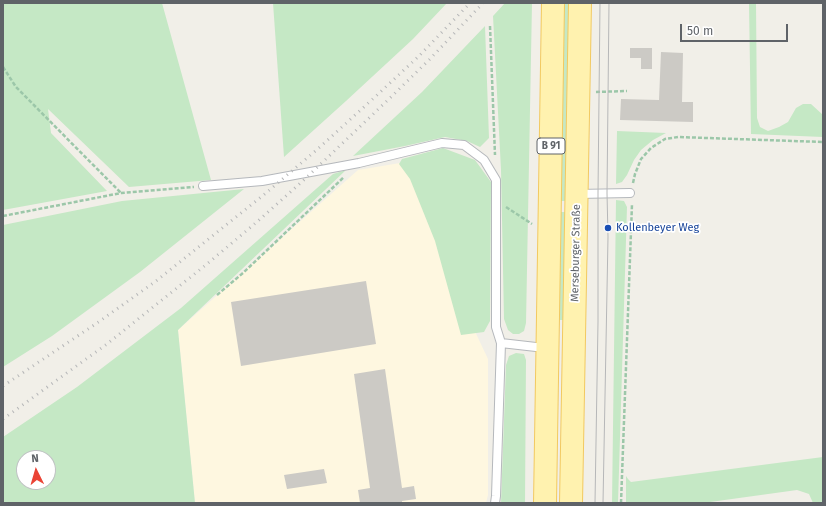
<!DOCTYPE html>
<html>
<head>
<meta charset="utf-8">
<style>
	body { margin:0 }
	#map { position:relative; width:826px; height:506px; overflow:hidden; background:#f1efe8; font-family:"Fira Sans",sans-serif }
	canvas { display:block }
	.frame { position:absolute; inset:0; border:4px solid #5f6368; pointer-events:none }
	.north { position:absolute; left:16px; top:450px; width:40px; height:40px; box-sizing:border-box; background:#fff; border:1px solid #bfc1c3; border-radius:50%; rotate:355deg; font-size:11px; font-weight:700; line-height:16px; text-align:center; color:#5f6368 }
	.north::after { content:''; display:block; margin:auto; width:14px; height:18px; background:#ea4335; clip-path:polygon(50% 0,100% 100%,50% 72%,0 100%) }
	.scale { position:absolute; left:680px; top:24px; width:108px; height:18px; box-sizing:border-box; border:2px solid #5f6368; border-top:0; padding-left:5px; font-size:12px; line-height:14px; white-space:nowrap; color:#5f6368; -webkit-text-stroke:3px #fff; paint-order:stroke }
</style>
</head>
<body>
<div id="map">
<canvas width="826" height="506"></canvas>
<div class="frame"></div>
<div class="north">N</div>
<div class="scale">50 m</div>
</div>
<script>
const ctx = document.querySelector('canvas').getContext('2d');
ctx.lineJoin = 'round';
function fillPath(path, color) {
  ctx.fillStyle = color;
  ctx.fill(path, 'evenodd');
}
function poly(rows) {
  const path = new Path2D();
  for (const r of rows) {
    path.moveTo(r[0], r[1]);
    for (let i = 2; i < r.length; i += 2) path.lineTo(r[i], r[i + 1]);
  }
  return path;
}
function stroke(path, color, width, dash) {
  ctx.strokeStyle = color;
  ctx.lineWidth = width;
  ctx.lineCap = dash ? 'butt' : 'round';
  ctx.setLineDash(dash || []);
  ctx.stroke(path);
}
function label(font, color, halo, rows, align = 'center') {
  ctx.font = font + ' "Fira Sans",sans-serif';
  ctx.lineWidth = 3.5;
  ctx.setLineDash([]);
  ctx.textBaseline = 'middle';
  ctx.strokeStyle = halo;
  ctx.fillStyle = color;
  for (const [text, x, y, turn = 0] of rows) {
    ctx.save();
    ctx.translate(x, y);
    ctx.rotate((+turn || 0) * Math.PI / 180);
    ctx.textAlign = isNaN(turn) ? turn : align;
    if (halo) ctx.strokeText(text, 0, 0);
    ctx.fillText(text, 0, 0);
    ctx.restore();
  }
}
fillPath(poly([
	[406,162,471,323,488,359,488,495,486,503,195,503,178,330,358,170]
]), '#fef7e0');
fillPath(poly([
	[3,3,162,3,211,180,129,187,48,109,51,133,107,191,3,210],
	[273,3,447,3,413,39,346,101,284,157],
	[505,3,532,3,526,323,524,331,519,334,513,334,508,330,504,319,501,170,493,16],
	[560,3,571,3,568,201,557,201],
	[749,3,756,3,757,118,760,127,768,131,779,127,788,122,796,108,803,104,811,104,823,115,823,137,751,134],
	[485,26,489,138,480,147,467,141,445,137,405,146,353,156,422,92],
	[617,131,666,133,653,140,641,150,634,160,627,175,622,182,616,184],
	[443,148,475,160,491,182,490,321,484,332,461,335,435,241,410,179,399,164,402,159],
	[346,170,178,330,195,503,3,503,3,437,77,387,181,308,333,174],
	[24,458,48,458,48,482,24,482],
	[244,189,140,272,52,336,3,367,3,225,122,201],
	[616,200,624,201,627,207,618,503,612,503],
	[557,212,568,212,564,320,556,320],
	[516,353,524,354,526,360,525,503,501,503,506,365,509,356],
	[823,457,823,503,813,503,809,494,797,490,703,503,626,503,626,476,628,479,631,482]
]), '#c5e8c5');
fillPath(poly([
	[630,48,652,48,652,69,641,69,641,58,630,58],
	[661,52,683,53,682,102,693,102,693,122,620,120,621,99,659,100],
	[366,281,376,344,241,366,231,302],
	[385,369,402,488,414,486,416,499,402,501,402,503,360,503,358,490,370,488,354,374],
	[324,469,327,483,287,489,284,475]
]), '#cccac5');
const lane = poly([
	[203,186,262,181,359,163,442,143,464,145,484,160,496,180,496,327,501,343,496,496,495,503],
	[577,194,630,193],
	[501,343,536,347,548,347]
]);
const primary = poly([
	[545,503,553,3],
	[571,503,580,3]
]);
stroke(lane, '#b5b8bc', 10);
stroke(primary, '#f2c960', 24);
stroke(poly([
	[490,26,495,155],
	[3,67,16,87,121,193],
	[596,92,627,91],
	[633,183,635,174,641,159,651,148,665,139,678,137,823,142],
	[506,207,532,224],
	[3,216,121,193,194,187],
	[217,295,243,273,344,177],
	[621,503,632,204]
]), '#9cc7a9', 2.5, [4, 2]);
stroke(lane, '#fff', 8);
stroke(primary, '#fff2af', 22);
stroke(poly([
	[595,503,598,322,598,193,600,3],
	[603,503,608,237,607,193,609,3]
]), '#b6b7b8', 1);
stroke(poly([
	[3,386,100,321,156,281,266,193,320,147,376,96,419,56,470,3],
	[3,419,107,344,207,264,258,221,306,178,390,98,430,59,483,3]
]), '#b6b7b8', 3, [1, 5]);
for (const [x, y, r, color] of [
	[608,228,4,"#1a4fb4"]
]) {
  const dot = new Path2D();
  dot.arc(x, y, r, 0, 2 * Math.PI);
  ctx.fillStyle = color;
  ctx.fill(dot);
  stroke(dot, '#fff', 1.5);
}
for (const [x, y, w] of [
	[551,146,28]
]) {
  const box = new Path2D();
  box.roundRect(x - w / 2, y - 8, w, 16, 3);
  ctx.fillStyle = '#fff';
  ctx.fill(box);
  stroke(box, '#5f6368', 1);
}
label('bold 10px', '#5f6368', null, [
	["B 91",551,146]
]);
label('11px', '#164399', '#fff', [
	["Kollenbeyer Weg",616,228]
], 'left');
label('11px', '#5f6368', '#fff', [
	["Merseburger Straße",576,253,-89]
]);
</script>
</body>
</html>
